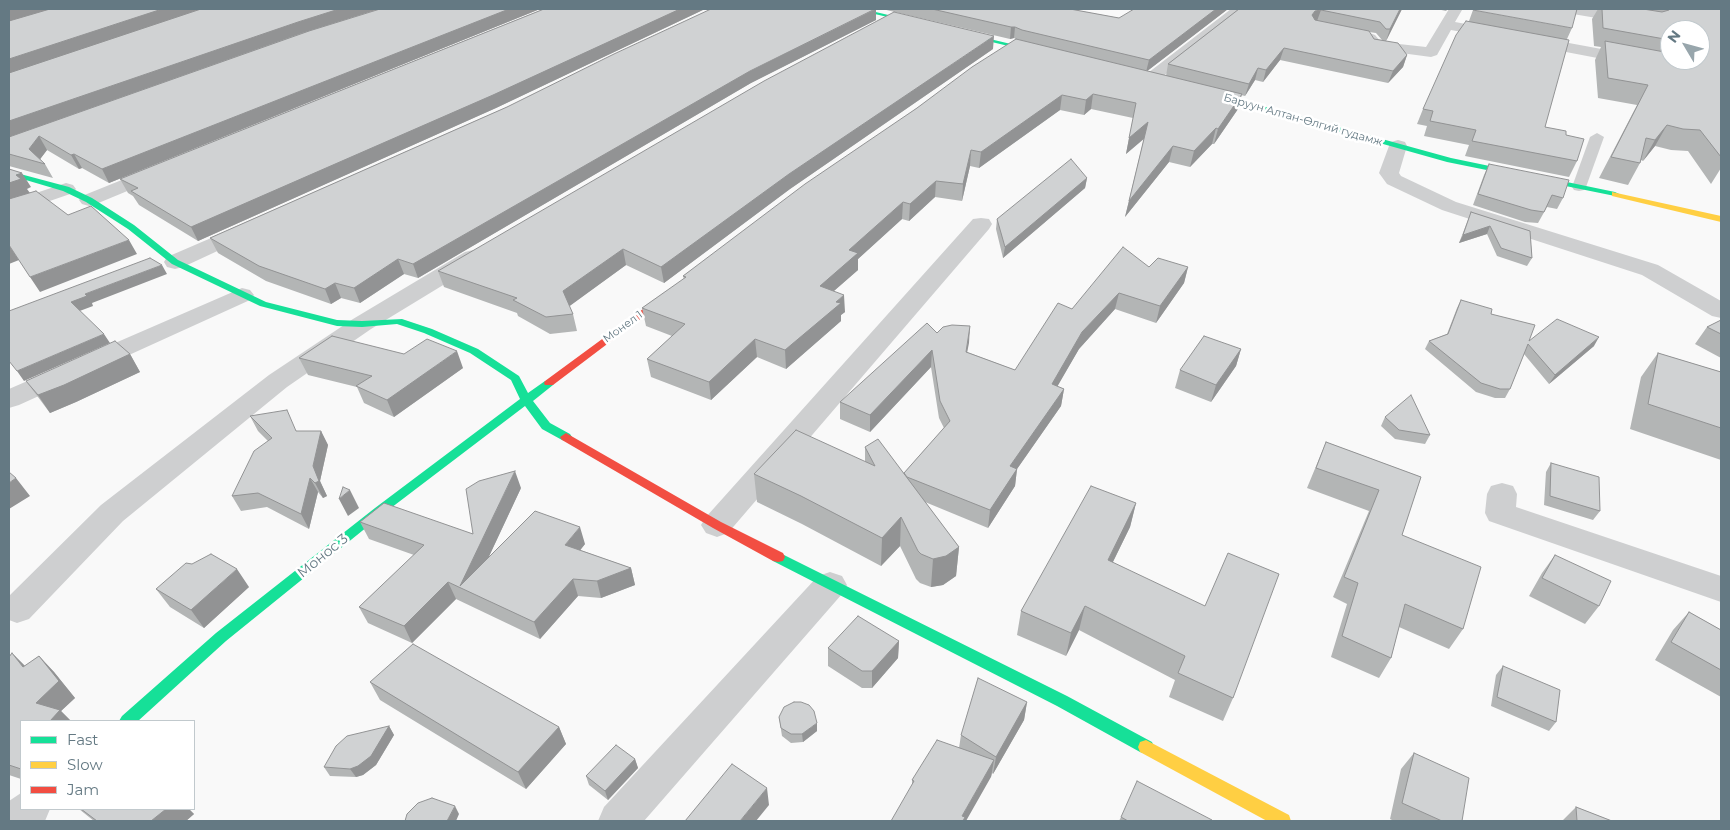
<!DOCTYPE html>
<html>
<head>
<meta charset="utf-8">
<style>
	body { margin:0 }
	#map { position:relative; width:1730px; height:830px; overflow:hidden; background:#f9f9f9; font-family:Montserrat,sans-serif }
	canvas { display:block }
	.frame { position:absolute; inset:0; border:10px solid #647983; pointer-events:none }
	.legend { position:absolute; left:20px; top:720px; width:175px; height:90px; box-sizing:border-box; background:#fff; border:1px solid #c1c9cd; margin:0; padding:6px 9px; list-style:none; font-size:15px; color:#647983 }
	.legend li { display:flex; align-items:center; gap:10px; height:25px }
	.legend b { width:25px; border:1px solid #c1c9cd }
	.north { position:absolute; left:1660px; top:20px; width:50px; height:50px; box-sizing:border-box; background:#fff; border:1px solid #c1c9cd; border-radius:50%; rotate:307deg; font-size:14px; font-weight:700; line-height:20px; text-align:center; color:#647983 }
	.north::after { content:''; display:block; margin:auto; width:18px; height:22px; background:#98a6ac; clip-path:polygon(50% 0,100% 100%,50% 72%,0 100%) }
</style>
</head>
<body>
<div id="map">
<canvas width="1730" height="830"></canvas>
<div class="frame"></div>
<ul class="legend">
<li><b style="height:6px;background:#16e098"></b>Fast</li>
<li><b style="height:6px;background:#ffcf43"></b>Slow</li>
<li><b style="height:6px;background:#f24e42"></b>Jam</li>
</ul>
<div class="north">N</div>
</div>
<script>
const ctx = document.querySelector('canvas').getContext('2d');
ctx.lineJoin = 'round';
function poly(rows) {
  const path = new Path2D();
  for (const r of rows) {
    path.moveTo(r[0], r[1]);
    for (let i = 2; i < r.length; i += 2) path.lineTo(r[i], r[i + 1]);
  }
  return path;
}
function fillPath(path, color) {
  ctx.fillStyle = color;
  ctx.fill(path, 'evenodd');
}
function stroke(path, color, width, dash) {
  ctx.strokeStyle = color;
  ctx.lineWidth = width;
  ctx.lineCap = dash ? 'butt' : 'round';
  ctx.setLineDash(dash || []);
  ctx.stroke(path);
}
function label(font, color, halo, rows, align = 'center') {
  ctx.font = font + ' Montserrat,sans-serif';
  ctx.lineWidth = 5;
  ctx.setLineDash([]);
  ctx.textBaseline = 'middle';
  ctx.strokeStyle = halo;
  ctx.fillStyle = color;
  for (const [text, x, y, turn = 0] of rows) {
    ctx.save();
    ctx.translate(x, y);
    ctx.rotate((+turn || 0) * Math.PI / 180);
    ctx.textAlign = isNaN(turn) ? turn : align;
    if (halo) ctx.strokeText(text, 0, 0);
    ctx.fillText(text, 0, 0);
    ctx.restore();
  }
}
fillPath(poly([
	[1597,133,1604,137,1586,187,1584,190,1579,191,1574,190,1572,187,1590,137,1597,133]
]), '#cecfd0');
fillPath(poly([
	[1231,9,1247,9,1156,82,1144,82,1142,79,1144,76,1231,9],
	[1449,9,1462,10,1455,22,1634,55,1640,57,1642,60,1640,63,1634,65,1451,30,1437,55,1431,57,1371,49,1362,38,1365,35,1370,33,1375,35,1381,42,1426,47,1449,9],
	[1560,9,1591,9,1632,16,1637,17,1639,20,1637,23,1632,24,1567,13,1562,12,1560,9],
	[1398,140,1405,142,1407,146,1399,173,1401,176,1456,202,1658,265,1721,301,1721,318,1712,316,1642,275,1442,210,1387,184,1379,173,1389,146,1391,142,1398,140],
	[159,165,166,167,169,171,166,175,96,204,89,206,82,204,79,200,82,196,159,165],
	[66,183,73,185,76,189,73,193,9,215,9,202,66,183],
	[981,218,989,219,992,224,989,229,728,533,717,537,706,533,701,525,706,517,973,219,981,218],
	[246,223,254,224,257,229,254,234,183,267,175,269,167,267,164,262,167,257,246,223],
	[473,250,481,252,484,257,481,262,371,329,287,387,123,521,29,619,17,623,9,620,9,596,101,505,269,375,353,319,465,252,473,250],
	[242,288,250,290,254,295,250,300,19,405,9,408,9,389,242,288],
	[1502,483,1513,486,1517,494,1516,507,1721,576,1721,602,1489,521,1485,513,1487,494,1491,486,1502,483],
	[830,572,842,576,847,585,842,594,644,821,598,821,604,807,818,576,830,572],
	[21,793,21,809,50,809,45,821,9,821,9,801,21,793]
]), '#cecfd0');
fillPath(poly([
	[854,9,863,9,1049,53,1046,55,854,9],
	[1204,90,1451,158,1615,192,1619,194,1615,196,1447,162,1202,93,1201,92,1204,90],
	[9,171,69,187,92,198,134,225,178,260,266,302,337,320,362,321,402,319,432,329,478,349,519,376,528,393,545,381,553,381,554,383,553,385,533,401,550,423,570,434,572,437,566,441,562,440,542,429,525,406,383,514,226,641,138,721,119,721,122,716,216,633,375,508,520,399,511,380,470,353,424,333,397,324,362,327,337,326,260,306,172,264,128,229,86,202,63,191,9,175,9,171],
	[778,552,1067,696,1152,742,1154,747,1152,752,1146,754,1140,752,1057,706,773,561,771,557,773,553,778,552]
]), '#16e098');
fillPath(poly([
	[1612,192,1721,216,1721,222,1612,196,1612,192],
	[1146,740,1289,815,1291,821,1267,821,1140,752,1138,747,1140,742,1146,740]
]), '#ffcf43');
fillPath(poly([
	[673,287,676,288,676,292,553,385,545,385,544,383,545,381,673,287],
	[566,433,721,522,783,553,785,557,783,561,778,562,773,561,713,528,562,440,560,437,566,433]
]), '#f24e42');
fillPath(poly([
	[9,9,379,9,310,31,380,9,540,9,109,183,82,168,79,169,47,150,40,159,45,164,53,178,9,166],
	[544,9,705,9,496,108,198,241,139,205,133,196,128,193,120,179],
	[876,9,876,20,751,83,418,278,404,274,360,303,341,298,331,304,266,281,218,253,210,238,507,107],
	[882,9,1070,9,1119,18,1228,9,1147,71,1166,76,1168,64,1239,9,1402,9,1386,41,1407,55,1403,67,1388,83,1280,60,1263,82,1255,80,1245,96,1241,95,1238,109,1214,144,1212,144,1190,167,1169,162,1125,217,1144,138,1126,154,1133,118,1091,109,1084,115,1060,110,979,168,970,166,962,201,935,197,909,221,902,219,858,259,858,270,834,291,845,312,841,315,841,321,786,369,757,357,711,400,651,377,647,359,672,336,646,326,642,308,684,279,683,276,917,108,1016,39,1014,38,1010,39],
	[1369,32,1376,33,1382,40,1374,39],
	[1437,9,1448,9,1446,11],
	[1598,9,1721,9,1721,168,1711,184,1688,151,1671,150,1655,146,1643,161,1641,160,1640,163,1628,185,1599,178,1637,105,1598,98,1595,60,1601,47,1594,46,1592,19],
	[1670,30,1700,30,1700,60,1670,60],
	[1473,10,1572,28,1567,39,1545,127,1566,135,1577,161,1569,177,1465,156,1469,145,1424,136,1427,126,1417,124,1423,109,1469,21],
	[993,49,790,189,664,283,626,265,569,306,573,314,577,331,550,334,518,316,517,313,444,287,438,271],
	[1489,164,1563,198,1557,209,1547,207,1538,223,1525,222,1473,205,1484,175],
	[1087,178,1085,188,1003,258,996,229,997,219],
	[1471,212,1530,231,1532,258,1527,266,1497,256,1487,234,1459,243],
	[1149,267,1188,267,1184,283,1156,323,1115,309,1079,349,1057,386,1064,389,1061,406,1017,469,1015,486,988,528,925,502,959,547,956,576,943,585,931,587,920,583,916,579,900,546,881,566,802,524,757,502,754,474,865,462,865,447,904,473,944,428,939,418,931,367,870,432,840,419,840,402,937,333,970,326,967,352,1015,370,1072,309],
	[1461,300,1491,314,1529,341,1594,346,1549,384,1524,354,1510,389,1505,398,1495,398,1476,392,1425,349,1429,341,1447,334,1457,308],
	[1721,320,1721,358,1695,344,1707,327],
	[1241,349,1236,366,1211,402,1175,388,1180,370],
	[1658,353,1721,372,1721,460,1630,429,1641,377],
	[130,354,140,372,76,402,50,413,26,381],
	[299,358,463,368,394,417,364,403,357,387,308,375],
	[250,416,297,431,321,431,328,445,320,481,327,496,323,498,318,492,309,529,267,507,241,511,232,496,268,441,258,431],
	[1385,417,1430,435,1425,444,1395,439,1381,426],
	[1326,442,1421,477,1402,535,1463,629,1449,649,1399,627,1391,658,1379,678,1331,657,1347,604,1333,597,1369,511,1307,488],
	[1551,463,1600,511,1593,520,1544,505,1546,472],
	[521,488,488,558,585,544,580,550,631,568,635,585,601,598,578,596,540,639,456,599,412,643,368,623,359,607,414,555,369,539,360,522,473,534],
	[1136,503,1130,527,1113,562,1233,698,1223,721,1169,697,1175,680,1079,630,1066,656,1017,635,1021,611],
	[1555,555,1599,606,1585,624,1529,596,1542,573],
	[249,587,204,628,170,607,156,589],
	[1689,612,1721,630,1721,697,1655,660,1673,630],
	[899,641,898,658,872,688,862,688,828,666,828,648],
	[12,653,25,666,39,656,54,672,75,698,61,711,71,721,21,721,21,779,9,775,9,657],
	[1503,666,1556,722,1549,731,1491,706,1496,675],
	[370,682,559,727,566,744,526,789,380,700],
	[1027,702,1024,720,993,774,992,773,991,777,912,786,912,780,959,748,961,735],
	[779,717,817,731,803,742,791,743,782,736],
	[389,726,394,735,376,765,363,775,356,777,330,776,324,767],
	[1414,753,1462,821,1394,821,1390,819,1401,769],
	[635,759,638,768,608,800,589,785,586,776],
	[1576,807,1612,821,1562,821],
	[79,809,189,809,194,814,186,821,94,821],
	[1121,817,1211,821,1119,821]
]), '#b3b5b5');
fillPath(poly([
	[9,9,52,9,9,22],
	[162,9,201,9,9,74,9,59],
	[339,9,379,9,302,33,9,137,9,121,298,22],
	[509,9,540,9,109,183,102,169],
	[680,9,705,9,496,108,198,241,191,227],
	[876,9,876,20,751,83,418,278,413,264,750,71],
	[1216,9,1228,9,1146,72,1149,60],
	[1400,9,1402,9,1386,41,1390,29],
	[1321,10,1317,21,1308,26,1312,15,1315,11],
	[1011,27,1015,27,1014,38,1010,39],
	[994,36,993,49,790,189,664,283,661,267,789,174],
	[1284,48,1280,60,1263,82,1266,70],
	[1407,55,1403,67,1388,83,1393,71],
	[1258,68,1255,80,1245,96,1249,84],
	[1093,94,1091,109,1084,115,1086,100],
	[1242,94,1238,109,1214,144,1218,129],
	[1062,95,1060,110,979,168,981,152],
	[1148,122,1145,138,1126,154,1129,138],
	[1667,125,1655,146,1643,161,1655,140],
	[1216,128,1212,144,1190,167,1194,151],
	[39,136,47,150,38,162,29,149],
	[1173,146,1169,162,1125,217,1129,201],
	[971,150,970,166,962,201,963,184],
	[74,154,82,168,79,169,71,155],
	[22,173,31,187,27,189,30,193,9,200,9,183,16,175],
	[1087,178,1085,188,1003,258,1005,247],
	[936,181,935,197,909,221,910,204],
	[903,202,902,219,858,259,858,270,820,303,820,286,849,250],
	[1490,226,1487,234,1459,243,1463,235],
	[129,240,137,254,40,292,30,277],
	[9,245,19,260,9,264],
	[623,249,626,265,567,308,563,291],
	[398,259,404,274,360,303,354,288],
	[162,265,167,274,92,303,93,306,77,312,71,302,85,294],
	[1188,267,1184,283,1156,323,1160,306],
	[335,283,341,298,331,304,325,289],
	[1119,293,1115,309,1079,349,1049,401,1052,384,1082,332],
	[844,295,845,312,841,315,841,321,786,369,785,350,836,302],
	[970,326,969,343,964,368,966,352],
	[104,334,110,343,24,381,17,371],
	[1599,337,1594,346,1549,384,1555,375],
	[755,339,757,357,711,400,709,382],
	[1241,349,1236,366,1211,402,1216,385],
	[932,350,931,367,870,432,870,415],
	[457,351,463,368,394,417,387,400],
	[130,354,140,372,76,402,50,413,38,395],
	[1064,389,1061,406,1017,469,1015,486,988,528,990,510,1010,466],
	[321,431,328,445,320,481,327,496,323,498,315,483,313,466],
	[515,471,521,488,472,593,460,586],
	[16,478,30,496,9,509,9,483],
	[310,478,318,492,309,529,301,514],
	[350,490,359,508,348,516,339,499],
	[1136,503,1130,527,1102,584,1108,560],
	[901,517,900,546,881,566,882,538],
	[580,527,585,544,571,562,565,545],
	[959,547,956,576,943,585,931,587,933,559],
	[631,568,635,585,601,598,597,581],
	[237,569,249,587,204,628,191,610],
	[573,579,578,596,540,639,534,622],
	[448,582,456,599,412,643,404,626],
	[1085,606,1079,630,1066,656,1071,633],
	[899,641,898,658,872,688,872,671],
	[12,653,28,669,23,667],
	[39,656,54,672,75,698,61,711,71,721,51,721,36,703],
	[1027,702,1024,720,993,774,996,757],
	[817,723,817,731,803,742,802,734],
	[389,726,394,735,376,765,363,775,356,777,350,769],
	[559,727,566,744,526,789,518,772],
	[635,759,638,768,608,800,605,791],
	[994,760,991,777,966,821,961,821,962,816],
	[767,788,769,805,756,821,740,821],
	[455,806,459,814,456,821,447,821],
	[166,809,189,809,194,814,186,821,151,821]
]), '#929394');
const building = poly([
	[50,9,162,9,9,59,9,21,50,9],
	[201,9,339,9,298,22,9,121,9,73,201,9],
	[380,9,509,9,102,169,74,154,71,155,39,136,29,149,45,164,9,154,9,137,309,31,380,9],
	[544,9,680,9,493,95,191,227,131,191,138,188,120,179,544,9],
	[711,9,875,9,750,71,413,264,398,259,354,288,335,283,325,289,259,266,210,238,507,107,614,54,711,9],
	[932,9,1070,9,1119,18,1134,9,1216,9,1149,60,1022,30,1015,27,1011,27,932,9],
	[1239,9,1400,9,1390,29,1386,29,1380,22,1321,10,1315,11,1312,15,1315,20,1369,31,1374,39,1398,43,1407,55,1393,71,1284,48,1266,70,1258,68,1249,84,1168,64,1239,9],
	[1474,9,1577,9,1572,28,1473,10,1474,9],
	[1602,9,1643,9,1662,12,1669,10,1670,9,1721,9,1721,157,1700,130,1683,129,1667,125,1655,140,1646,138,1640,163,1611,157,1648,85,1608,78,1605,41,1670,53,1670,60,1700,60,1700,56,1704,55,1706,50,1703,46,1700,45,1700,30,1670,30,1670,40,1603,28,1602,9],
	[894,12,994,36,789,174,661,267,623,249,563,291,573,314,546,317,513,300,517,298,438,271,764,81,894,12],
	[1466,21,1569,40,1545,127,1566,131,1566,135,1584,139,1577,161,1472,141,1476,130,1430,121,1433,111,1423,109,1456,35,1466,21],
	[1016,39,1242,94,1218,129,1216,128,1194,151,1173,146,1129,201,1148,122,1129,138,1136,103,1093,94,1086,100,1062,95,981,152,971,150,963,184,936,181,910,204,903,202,849,250,858,253,820,286,844,295,836,302,841,303,785,350,755,339,709,382,647,359,685,324,642,308,686,277,683,276,805,184,917,108,972,67,1016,39],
	[1071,159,1087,178,1005,247,997,219,1071,159],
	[1489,164,1569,180,1563,198,1552,195,1544,212,1531,210,1478,194,1489,164],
	[9,169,22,173,16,175,21,179,9,183,9,169],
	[36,191,68,215,91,206,129,240,30,277,9,245,9,199,36,191],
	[1471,212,1530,231,1532,258,1501,248,1490,226,1463,235,1471,212],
	[1123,247,1149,267,1158,258,1188,267,1160,306,1119,293,1082,332,1052,384,1064,389,1010,466,1017,469,990,510,907,477,904,473,950,421,940,401,932,350,870,415,840,402,927,323,937,333,943,327,952,325,970,326,966,352,1015,370,1058,303,1072,309,1123,247],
	[150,258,162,265,85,294,87,296,71,302,104,334,17,371,9,361,9,311,150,258],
	[1461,300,1492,309,1491,314,1535,325,1529,341,1557,319,1599,337,1555,375,1528,344,1510,389,1500,389,1481,383,1429,341,1448,334,1461,300],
	[1721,320,1721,334,1707,327,1721,320],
	[332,336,404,354,427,339,457,351,387,400,356,386,372,376,299,358,332,336],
	[1204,336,1241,349,1216,385,1180,370,1204,336],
	[115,341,130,354,64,385,38,395,26,381,115,341],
	[1658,353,1721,372,1721,428,1648,404,1658,353],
	[1411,395,1430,435,1399,430,1385,417,1411,395],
	[287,410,296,431,321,431,313,466,319,481,315,483,310,478,301,514,258,493,232,496,254,451,272,438,250,416,287,410],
	[796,430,875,466,865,447,878,439,959,547,946,556,933,559,921,554,918,551,901,517,882,538,801,496,754,474,796,430],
	[1326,442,1421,477,1402,535,1481,567,1463,629,1405,604,1391,658,1342,636,1358,583,1344,577,1379,490,1316,468,1326,442],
	[1551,463,1599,477,1600,511,1550,496,1551,463],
	[515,471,460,586,535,511,580,527,565,545,631,568,597,581,573,579,534,622,448,582,404,626,359,607,424,545,360,522,384,503,473,534,466,489,479,481,515,471],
	[9,472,16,478,9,483,9,472],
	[1091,486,1136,503,1108,560,1205,606,1228,553,1279,574,1233,698,1178,673,1185,656,1085,606,1071,633,1021,611,1091,486],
	[343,487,350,490,339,499,343,487],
	[211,554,237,569,191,610,156,589,186,563,192,564,211,554],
	[1555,555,1611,581,1599,606,1542,578,1555,555],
	[1689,612,1721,630,1721,670,1671,642,1689,612],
	[858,616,899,641,872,671,862,671,828,648,858,616],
	[413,644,559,727,518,772,370,682,413,644],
	[12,653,23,667,39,656,59,681,36,703,60,710,50,721,52,721,21,721,21,769,9,765,9,657,12,653],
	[1503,666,1560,690,1556,722,1497,697,1503,666],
	[978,678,1027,702,996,757,961,735,978,678],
	[794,702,801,702,809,705,814,711,817,723,802,734,791,734,781,728,779,717,784,707,794,702],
	[389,726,371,756,358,766,350,769,324,767,336,746,347,736,389,726],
	[937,740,994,760,962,816,965,817,963,821,891,821,914,781,912,780,937,740],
	[616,745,635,759,605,791,586,776,616,745],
	[1414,753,1469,778,1462,821,1442,821,1402,803,1414,753],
	[732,764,767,788,740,821,685,821,732,764],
	[1137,781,1212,820,1211,821,1128,821,1121,817,1137,781],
	[432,798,455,806,447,821,405,821,407,814,418,803,432,798],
	[1576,807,1612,821,1577,821,1576,807],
	[81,809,166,809,151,821,97,821,81,809]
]);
fillPath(building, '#d0d2d3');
stroke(building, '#929394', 1);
label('11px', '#647983', '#fff', [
	["Баруун Алтан-Өлгий гудамж",1303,120,16],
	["Монел 1",623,327,-36]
]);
label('14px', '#647983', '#fff', [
	["Монос 3",323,556,-39]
]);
</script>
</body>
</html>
